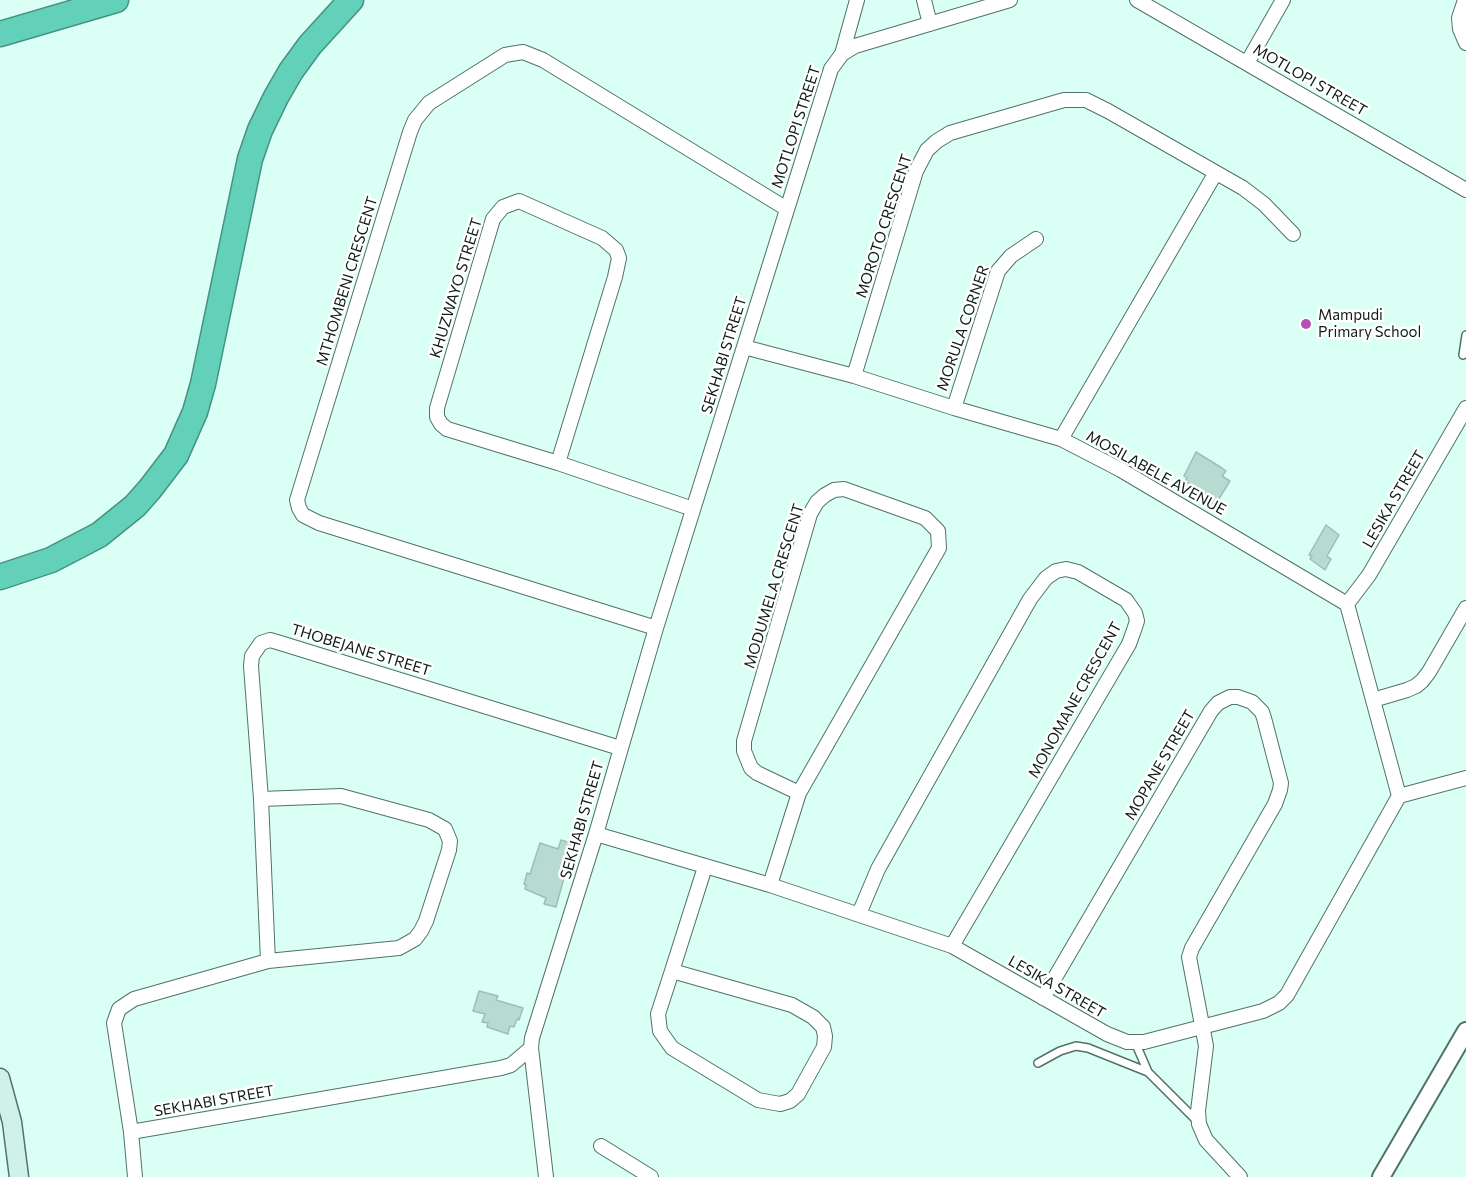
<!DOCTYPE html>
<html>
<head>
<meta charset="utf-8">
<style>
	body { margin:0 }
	canvas { display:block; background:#dafff5 }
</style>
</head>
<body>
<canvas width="1466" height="1177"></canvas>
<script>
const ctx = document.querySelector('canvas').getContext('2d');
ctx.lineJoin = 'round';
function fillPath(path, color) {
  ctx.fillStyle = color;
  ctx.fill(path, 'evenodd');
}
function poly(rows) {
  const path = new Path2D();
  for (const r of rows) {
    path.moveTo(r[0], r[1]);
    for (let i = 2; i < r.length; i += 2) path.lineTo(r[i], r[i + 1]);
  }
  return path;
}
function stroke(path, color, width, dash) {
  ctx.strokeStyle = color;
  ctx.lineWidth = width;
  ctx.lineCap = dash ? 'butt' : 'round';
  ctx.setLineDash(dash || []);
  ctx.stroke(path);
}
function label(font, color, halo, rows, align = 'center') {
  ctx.font = font + ' Commissioner,sans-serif';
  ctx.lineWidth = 5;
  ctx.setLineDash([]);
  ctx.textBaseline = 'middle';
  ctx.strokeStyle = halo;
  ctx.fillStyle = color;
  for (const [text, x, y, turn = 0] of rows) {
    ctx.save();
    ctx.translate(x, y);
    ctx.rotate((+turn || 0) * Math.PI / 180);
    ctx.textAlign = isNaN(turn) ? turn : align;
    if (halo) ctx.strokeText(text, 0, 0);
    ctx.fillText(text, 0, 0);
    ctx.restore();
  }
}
const building = poly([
	[1196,452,1222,468,1226,471,1222,476,1230,481,1215,505,1206,500,1208,496,1205,493,1185,481,1187,478,1184,476,1196,452],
	[1326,525,1339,535,1327,556,1331,559,1325,570,1310,559,1312,556,1309,555,1326,525],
	[561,840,571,843,567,855,570,856,556,907,544,904,546,898,525,889,526,885,524,884,527,873,530,874,540,843,558,849,561,840],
	[479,991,498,996,496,1000,523,1008,519,1020,517,1019,514,1027,510,1026,508,1034,487,1027,488,1023,482,1022,485,1014,473,1011,479,991]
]);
fillPath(building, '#b7dad1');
stroke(building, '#9cbfb6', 1.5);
const service = poly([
	[1463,355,1466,335],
	[1135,1042,1148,1072,1198,1122],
	[1038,1063,1060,1051,1076,1046,1088,1048,1148,1072]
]);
const minor = poly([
	[924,0,930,24],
	[1137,0,1466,190],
	[1465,0,1459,18,1460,29,1466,43],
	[842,54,857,0],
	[1247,63,1283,0],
	[744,347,854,376,954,408,1061,439,1121,470,1347,604,1399,796],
	[854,376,916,171,927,150,937,141,950,133,1064,100,1086,100,1108,111,1243,188,1264,204,1293,234],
	[954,408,998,271,1011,256,1036,239],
	[1061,439,1215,174],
	[558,463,615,277,619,258,616,250,602,238,519,201,503,207,493,219,437,408,437,417,441,424,447,429,558,463,693,509],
	[1347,604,1369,575,1466,408],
	[656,628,319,523,303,515,299,508,297,500,410,132,415,120,429,103,505,55,523,52,543,60,787,209],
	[1373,700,1407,690,1416,686,1422,681,1429,672,1466,608],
	[1399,796,1466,778],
	[596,834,770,885,952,946,1107,1034,1127,1042,1144,1042,1263,1011,1279,1003,1287,995,1399,796],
	[770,885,799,793,939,548,938,531,925,518,844,489,834,490,825,495,817,502,810,514,744,741,744,751,751,768,757,773,799,793],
	[859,914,878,869,1030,599,1046,578,1056,571,1066,569,1078,572,1126,600,1135,613,1137,621,1134,630,1129,644,952,946],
	[268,961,261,799,251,666,252,656,261,643,270,640,277,642,620,748],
	[672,971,792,1005,813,1017,823,1027,825,1036,824,1047,798,1094,790,1101,780,1104,758,1100,672,1048,660,1031,658,1014,672,971,705,867],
	[1043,998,1211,711,1218,703,1230,697,1238,697,1252,702,1262,712,1264,718,1281,783,1280,790,1275,804,1192,948,1189,957,1206,1046,1198,1111,1199,1124,1206,1140,1240,1177],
	[531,1048,546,1177],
	[131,1132,501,1068,511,1065,531,1048,532,1038,596,834,656,628,831,69,842,54,855,46,1010,0],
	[601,1146,651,1177],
	[135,1177,131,1132,114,1023,119,1009,134,999,268,961,399,948,415,939,421,931,426,921,449,850,450,841,445,829,429,820,341,796,261,799]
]);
const tertiary = poly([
	[1381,1177,1466,1031]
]);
const secondary = poly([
	[0,1078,12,1122,19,1177]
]);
const motorway = poly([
	[0,34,116,0],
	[0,577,51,560,99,535,135,506,150,489,176,455,195,412,203,384,250,159,260,130,276,97,291,71,310,45,351,0]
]);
stroke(service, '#51726a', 10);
stroke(minor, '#51726a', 16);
stroke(tertiary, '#51726a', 20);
stroke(secondary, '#51726a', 21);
stroke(motorway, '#469282', 27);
stroke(service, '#fff', 7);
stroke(minor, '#fff', 14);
stroke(tertiary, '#fff', 16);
stroke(secondary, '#d0f1ea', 18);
stroke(motorway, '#63d1ba', 24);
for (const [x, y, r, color] of [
	[1306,324,6,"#b44fb4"]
]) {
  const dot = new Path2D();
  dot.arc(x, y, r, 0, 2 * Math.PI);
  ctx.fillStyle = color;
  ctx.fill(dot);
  stroke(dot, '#fff', 2);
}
label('15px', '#0f1c19', '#fff', [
	["MOTLOPI STREET",1310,80,30],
	["MOTLOPI STREET",796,127,-72],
	["MOROTO CRESCENT",884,226,-72],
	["MTHOMBENI CRESCENT",347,281,-73],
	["KHUZWAYO STREET",456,288,-73],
	["MORULA CORNER",963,328,-71],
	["SEKHABI STREET",724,355,-73],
	["MOSILABELE AVENUE",1156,473,29],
	["LESIKA STREET",1394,499,-60],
	["MODUMELA CRESCENT",774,586,-73],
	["THOBEJANE STREET",361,650,17],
	["MONOMANE CRESCENT",1075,700,-61],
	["MOPANE STREET",1160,765,-60],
	["SEKHABI STREET",582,820,-74],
	["LESIKA STREET",1057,987,30],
	["SEKHABI STREET",214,1101,-10]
]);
label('15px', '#0f1c19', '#fff', [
	["Mampudi",1318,315],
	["Primary School",1318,332]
], 'left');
</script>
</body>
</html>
